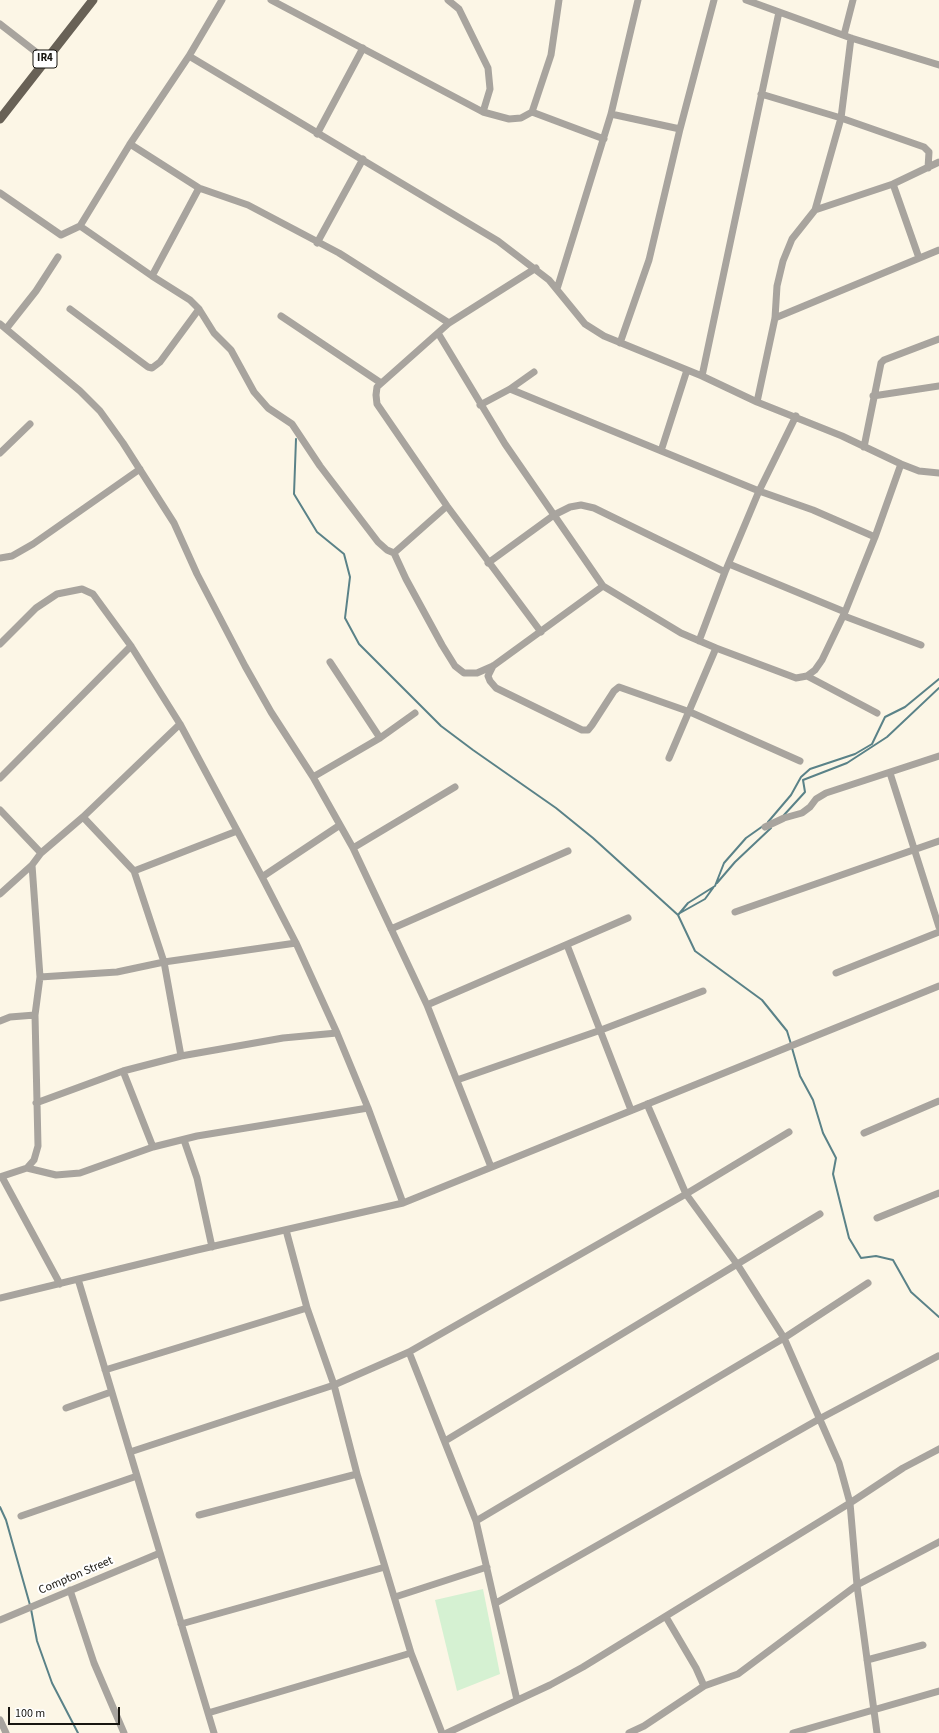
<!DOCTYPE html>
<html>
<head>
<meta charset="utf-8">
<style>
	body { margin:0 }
	#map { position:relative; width:939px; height:1733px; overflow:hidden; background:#fcf6e6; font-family:"Source Sans 3",sans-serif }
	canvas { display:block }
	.scale { position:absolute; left:8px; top:1707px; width:112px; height:18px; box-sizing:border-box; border:2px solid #17150f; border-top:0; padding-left:5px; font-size:12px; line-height:14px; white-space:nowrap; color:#17150f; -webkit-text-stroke:3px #fff; paint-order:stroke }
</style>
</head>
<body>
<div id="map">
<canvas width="939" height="1733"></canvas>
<div class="scale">100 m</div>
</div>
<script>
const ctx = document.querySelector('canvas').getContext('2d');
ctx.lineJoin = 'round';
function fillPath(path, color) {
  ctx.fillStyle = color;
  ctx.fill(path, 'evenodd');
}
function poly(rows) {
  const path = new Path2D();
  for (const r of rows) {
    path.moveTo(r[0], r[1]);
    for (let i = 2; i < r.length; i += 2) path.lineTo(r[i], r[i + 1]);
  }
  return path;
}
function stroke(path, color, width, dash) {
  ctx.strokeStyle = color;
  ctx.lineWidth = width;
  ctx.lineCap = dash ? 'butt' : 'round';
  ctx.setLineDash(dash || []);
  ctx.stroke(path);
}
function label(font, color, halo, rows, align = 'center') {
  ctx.font = font + ' "Source Sans 3",sans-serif';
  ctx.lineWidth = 4;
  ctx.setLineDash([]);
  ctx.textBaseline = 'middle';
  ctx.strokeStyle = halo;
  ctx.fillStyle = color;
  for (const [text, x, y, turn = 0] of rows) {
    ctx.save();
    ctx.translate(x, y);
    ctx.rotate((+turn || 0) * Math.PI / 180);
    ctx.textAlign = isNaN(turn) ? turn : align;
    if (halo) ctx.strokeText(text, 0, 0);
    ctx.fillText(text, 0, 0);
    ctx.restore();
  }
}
fillPath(poly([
	[483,1589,500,1674,457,1691,435,1600]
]), '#d5f1d2');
stroke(poly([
	[296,439,294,494,317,532,344,554,350,577,345,618,359,644,441,726,473,750,556,808,593,838,678,915,695,951,762,1000,787,1031,791,1044],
	[784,815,805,792,803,780,847,763,887,737,939,688],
	[768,822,791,795,801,777,810,769,855,754,872,744,885,717,905,707,939,679],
	[717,883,735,862,771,828],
	[680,913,705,899,713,888],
	[678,915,688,903,715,886,724,863,746,838,763,826],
	[792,1048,800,1076,813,1100,823,1133,836,1158,833,1174,849,1238,861,1258,876,1256,893,1260,911,1292,939,1317],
	[0,1507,6,1520,30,1605],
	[31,1609,37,1641,52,1683,78,1733]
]), '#5a8288', 2);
stroke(poly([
	[271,0,483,112,509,119,521,118,532,112,551,55,559,0],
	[448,0,459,9,488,68,490,89,483,112],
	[746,0,851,38,939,65],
	[0,24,45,59],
	[844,35,853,0],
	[189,56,498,241,549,280,585,324,604,336,702,376,757,402,842,436,901,464,919,471,939,473],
	[761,94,841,118,924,147,929,152,928,168],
	[532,112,604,139],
	[611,114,680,129],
	[317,134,363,48],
	[130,144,199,188,248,205,339,253,449,323],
	[893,184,919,258],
	[0,193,61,235,80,226,130,144,189,56,222,0],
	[815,210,893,184,939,162],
	[80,226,152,276,190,300,199,309,214,333,231,350,254,392,268,408,292,424,320,466,378,542,387,550,394,553],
	[317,243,363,159],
	[536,268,449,323,377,387,376,395,377,404,447,506,541,632],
	[152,276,199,188],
	[557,289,611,114,638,0],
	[70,309,148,367,152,368,160,362,199,309],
	[281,316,381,383],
	[775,318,939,250],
	[0,324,80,391,100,411,123,443,174,523,197,574,245,666,271,712,313,777,353,848,427,1005,491,1167],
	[6,329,36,291,58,257],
	[438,333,505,444,603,586,681,633,716,648,796,678,807,676,815,670,822,660,845,612,875,537,901,464],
	[620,343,649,260,680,129,714,0],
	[702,376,779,12],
	[510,389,759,491,813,510,875,537],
	[873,396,939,386],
	[757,402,775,318,777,286,783,261,792,239,815,210,841,118,851,38],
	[480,405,510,389,534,372],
	[864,447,881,363,884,360,939,339],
	[661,451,687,370],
	[0,453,30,424],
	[447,506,394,553,406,579,442,645,455,666,464,673,477,673,493,666,603,586],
	[0,558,12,556,33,544,140,469],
	[488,563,554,515,570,507,581,505,594,508,725,572],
	[729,564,845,612],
	[844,616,921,645],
	[699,641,725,572,759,491,796,416],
	[0,644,36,608,57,594,82,589,93,594,131,646,180,724,262,877,296,943,337,1033,368,1108,403,1203],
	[330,662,380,738],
	[493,666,488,676,490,681,496,688,582,730,588,730,592,725,614,691,619,687,690,712,800,761],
	[807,676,877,713],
	[669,758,716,648],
	[890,773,939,927],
	[313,777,380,738,415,713],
	[0,778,131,646],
	[0,810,41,853],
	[83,817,134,871,164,962,181,1056],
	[765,827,784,818,802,813,810,807,816,799,826,793,939,756],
	[353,848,455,787],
	[134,871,237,831],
	[262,877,340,825],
	[0,894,32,865],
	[735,912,939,841],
	[391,929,568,851],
	[567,945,631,1110],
	[836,973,939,932],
	[40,977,117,972,164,962,296,943],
	[427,1005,628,918],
	[0,1021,10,1017,35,1015],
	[123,1071,153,1147],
	[457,1080,601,1030,703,991],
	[36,1103,123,1071,181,1056,283,1038,337,1033],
	[647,1104,686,1194,737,1264,784,1338,839,1463,850,1503,857,1585,877,1733],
	[864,1133,939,1101],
	[184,1140,197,1178,212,1247],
	[27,1168,56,1175,80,1173,153,1147,197,1136,368,1108],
	[0,1177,27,1168,34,1160,38,1146,35,1015,40,977,32,865,41,853,83,817,180,724],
	[2,1177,60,1284],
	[877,1218,939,1193],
	[286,1230,307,1308,334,1385,357,1474,411,1653,442,1733],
	[78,1279,214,1733],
	[0,1298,197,1250,403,1203,939,986],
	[409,1352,476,1521,517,1700],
	[105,1370,307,1308],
	[66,1408,111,1392],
	[445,1441,820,1214],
	[130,1452,334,1385,409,1352,686,1194,789,1132],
	[199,1515,357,1474],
	[21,1516,137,1476],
	[476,1521,784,1338,868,1283],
	[70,1590,94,1663,124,1733],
	[395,1597,487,1567],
	[496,1603,821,1418,938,1356],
	[666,1617,696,1668,704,1686,738,1674,857,1585,939,1542],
	[0,1620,160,1553],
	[181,1624,385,1567],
	[867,1660,923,1645],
	[208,1713,411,1653],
	[0,1720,6,1733],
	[447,1733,550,1685,583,1667,850,1503,903,1468,939,1449],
	[629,1733,644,1726,704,1686],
	[793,1733,939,1691]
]), '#a8a49e', 7);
stroke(poly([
	[0,119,93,0]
]), '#686156', 9);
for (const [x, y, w] of [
	[45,59,24]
]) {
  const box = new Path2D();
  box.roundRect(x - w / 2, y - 9, w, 18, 3);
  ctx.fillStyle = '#fff';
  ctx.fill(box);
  stroke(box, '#17150f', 1);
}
label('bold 11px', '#17150f', null, [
	["IR4",45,59]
]);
label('12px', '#17150f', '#fff', [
	["Compton Street",76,1576,-23]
]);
</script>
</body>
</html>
